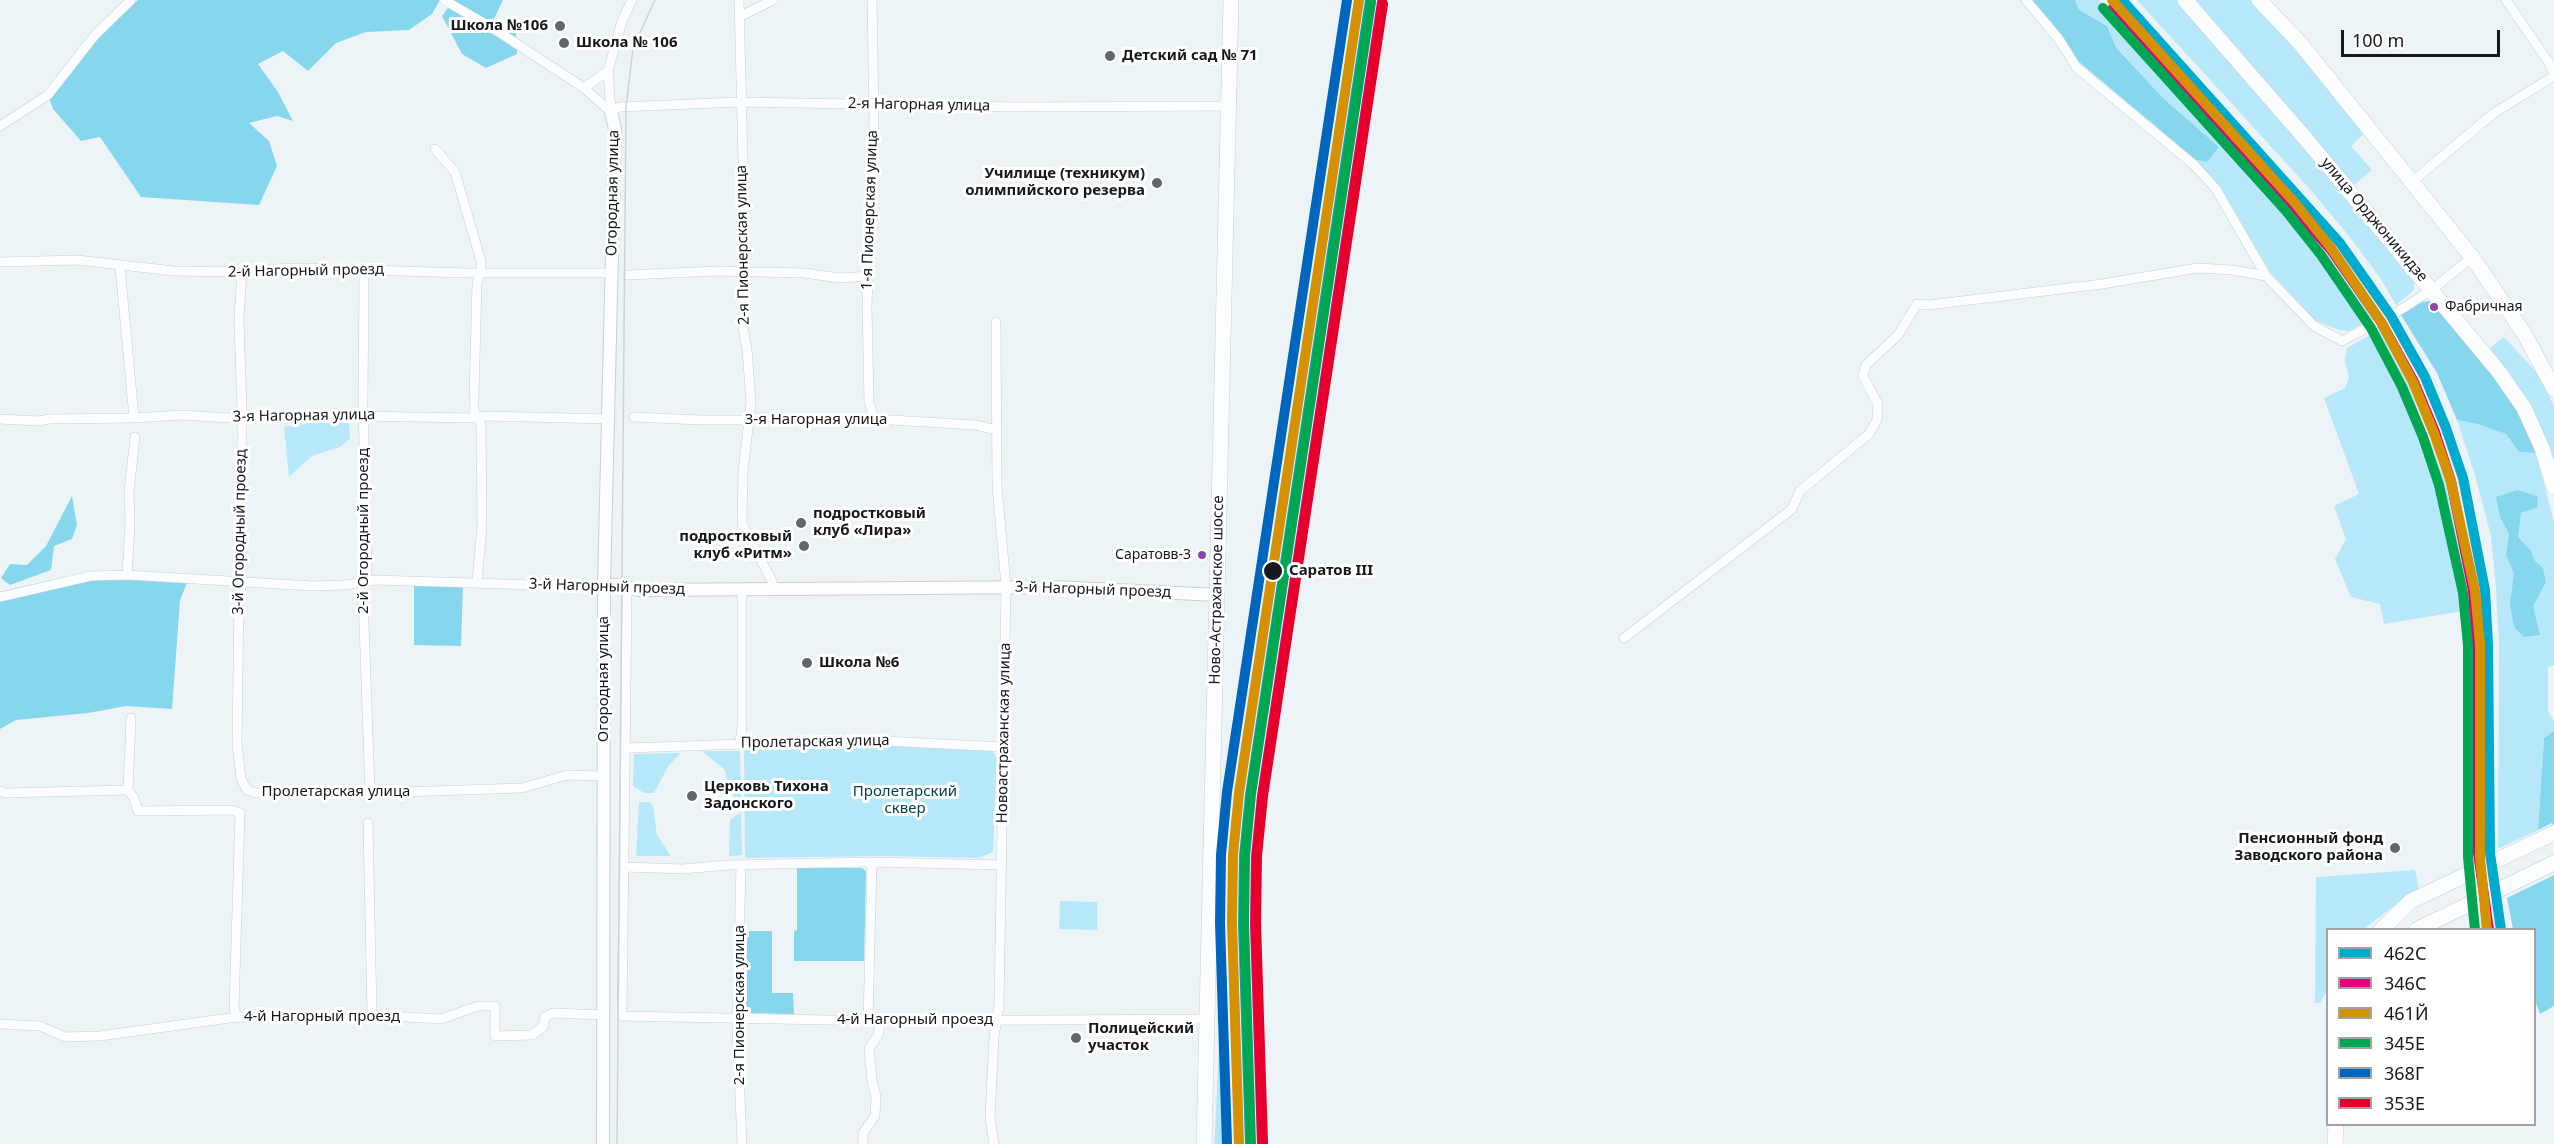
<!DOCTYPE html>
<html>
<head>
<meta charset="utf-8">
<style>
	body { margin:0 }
	#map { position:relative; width:2554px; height:1144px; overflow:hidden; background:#edf4f7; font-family:"Noto Sans",sans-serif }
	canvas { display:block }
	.legend { position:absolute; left:2326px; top:928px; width:210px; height:198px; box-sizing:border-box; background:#fff; border:2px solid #a1a3a4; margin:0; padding:8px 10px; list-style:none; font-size:18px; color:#15191b }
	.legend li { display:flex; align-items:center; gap:12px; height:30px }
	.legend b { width:30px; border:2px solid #a1a3a4 }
	.scale { position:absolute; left:2341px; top:30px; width:159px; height:27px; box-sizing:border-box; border:3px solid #15191b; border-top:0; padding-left:8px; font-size:18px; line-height:21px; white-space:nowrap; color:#15191b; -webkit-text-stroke:4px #fff; paint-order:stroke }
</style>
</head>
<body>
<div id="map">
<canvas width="2554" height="1144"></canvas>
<ul class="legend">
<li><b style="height:8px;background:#00a9ce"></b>462С</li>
<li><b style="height:8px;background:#e5007d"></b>346С</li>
<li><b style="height:8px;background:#d59104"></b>461Й</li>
<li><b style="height:8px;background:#00a651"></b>345Е</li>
<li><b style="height:8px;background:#0065bd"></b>368Г</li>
<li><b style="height:8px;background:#e4002b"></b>353Е</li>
</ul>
<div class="scale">100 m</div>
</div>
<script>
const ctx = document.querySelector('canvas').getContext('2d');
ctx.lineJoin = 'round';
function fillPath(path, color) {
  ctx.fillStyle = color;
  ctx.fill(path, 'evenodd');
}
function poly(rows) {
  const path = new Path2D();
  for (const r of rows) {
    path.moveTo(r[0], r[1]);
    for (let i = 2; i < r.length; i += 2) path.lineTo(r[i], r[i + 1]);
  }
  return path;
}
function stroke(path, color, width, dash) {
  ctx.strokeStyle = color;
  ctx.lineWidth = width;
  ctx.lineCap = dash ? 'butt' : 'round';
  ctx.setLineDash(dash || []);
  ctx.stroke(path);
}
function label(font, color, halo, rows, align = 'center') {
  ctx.font = font + ' "Noto Sans",sans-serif';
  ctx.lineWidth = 6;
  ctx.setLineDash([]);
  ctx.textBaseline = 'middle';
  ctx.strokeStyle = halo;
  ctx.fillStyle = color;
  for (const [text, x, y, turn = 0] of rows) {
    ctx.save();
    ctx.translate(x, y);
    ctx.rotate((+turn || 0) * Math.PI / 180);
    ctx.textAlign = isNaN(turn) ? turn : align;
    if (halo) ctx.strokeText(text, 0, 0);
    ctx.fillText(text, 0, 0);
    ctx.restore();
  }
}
fillPath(poly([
	[2075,0,2099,0,2289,207,2328,255,2372,319,2349,331,2339,330,2316,321,2270,272,2220,187,2196,160,2207,162,2219,147,2163,98,2116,46,2107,26,2079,10],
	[2137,0,2177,0,2205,30,2414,280,2414,290,2396,305,2381,279,2349,236,2309,188],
	[2196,0,2250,0,2298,53,2364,133,2351,146,2372,170,2354,185],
	[2379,330,2408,384,2446,484,2461,543,2469,610,2384,624,2380,604,2351,597,2335,559,2346,539,2334,506,2359,494,2324,398,2345,388,2349,377,2345,361,2347,348],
	[2504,337,2541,377,2554,407,2554,469,2512,378,2490,348],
	[2457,420,2477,424,2506,434,2519,452,2536,453,2554,522,2554,665,2548,667,2548,712,2554,720,2554,731,2544,738,2538,830,2498,849,2499,642,2496,588,2491,536,2475,475],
	[310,423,349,423,350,439,340,447,312,456,289,477,284,427],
	[906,744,992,750,997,758,993,852,979,858,882,856,745,858,744,749],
	[702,751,740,751,741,799,735,798,728,787,725,770],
	[681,753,669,765,654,793,644,793,633,786,634,754],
	[639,802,650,802,653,806,657,835,671,856,636,856],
	[741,812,742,855,729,856,730,820],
	[2415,870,2419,889,2408,895,2364,929,2328,930,2327,991,2320,1003,2315,1003,2316,877],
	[1060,901,1097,902,1097,930,1059,929],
	[1224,921,1232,1144,1214,1144,1215,1133]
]), '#b6e8f9');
fillPath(poly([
	[138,0,440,0,432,14,409,30,366,32,336,43,308,71,283,51,258,64,278,92,293,121,277,116,249,123,269,141,277,166,259,205,141,197,100,137,81,141,53,109,49,98,98,39],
	[454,0,503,0,494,19,516,33,517,54,486,68,462,54,442,16],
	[2032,0,2075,0,2079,10,2107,26,2116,47,2163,98,2219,147,2207,162,2196,160,2079,62,2061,34],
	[2431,301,2495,376,2517,409,2536,453,2519,452,2506,434,2477,424,2457,420,2437,373,2401,315,2422,302],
	[2517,490,2537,496,2538,507,2521,513,2518,537,2531,551,2534,560,2543,568,2546,582,2533,606,2540,635,2524,637,2514,627,2510,605,2514,573,2506,556,2509,534,2500,517,2496,497],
	[72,496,77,525,72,539,54,546,51,570,10,585,1,578,10,564,27,565,46,546],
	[128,579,187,583,180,600,172,709,126,706,88,713,16,720,0,729,0,601,91,580],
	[414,583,463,585,461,646,414,645],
	[2554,731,2554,826,2552,823,2538,830,2544,738],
	[797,868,862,868,866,871,864,961,794,961,794,931,797,930],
	[2554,875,2554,1006,2540,1014,2535,1000,2534,930,2513,929,2507,898],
	[743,931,772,931,772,993,793,993,794,1014,747,1013,741,1009]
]), '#86d7ee');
const minor = poly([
	[444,0,494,29,584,88,611,112],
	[739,0,746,281,743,328,747,349,751,402,743,472,742,524,772,581,773,589],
	[872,0,874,117,867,306,869,402,874,419],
	[2026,0,2058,38,2077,68,2193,164,2216,189,2266,276,2314,326,2342,341,2397,312,2433,289,2472,257],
	[2506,0,2549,63,2554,75],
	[739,17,773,0],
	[584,88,608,71],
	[611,112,619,107,740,102,1016,107,1229,106],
	[611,112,608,71,622,21,632,0],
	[0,126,48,95,95,35,131,0],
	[435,149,455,172,481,261,481,271,477,283,474,397,474,411,481,424,482,526,477,582],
	[2413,181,2494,113,2554,76],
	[0,262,77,260,174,271,242,272,250,270,298,268,469,273,612,273],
	[120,267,134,418],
	[364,269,363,404,367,572,363,595,370,792],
	[242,272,239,319,242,411,242,582,239,597,237,743,241,779,247,790,256,793,402,792,522,788,567,775,604,776],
	[628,275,717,271,804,273,839,278,870,276],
	[634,417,700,420,748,420,768,417,843,421,874,419,975,425,997,430],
	[0,419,37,421,50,419,134,418,182,415,229,418,252,416,282,419,340,413,356,416,473,418,487,416,609,419],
	[127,575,130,524,129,492,135,437],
	[629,587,627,596,622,1016,881,1021,1208,1019],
	[0,597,91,576,127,575,313,586,345,585,376,580,565,586,604,585],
	[1624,638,1792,509,1800,491,1869,434,1877,420,1878,404,1863,376,1866,365,1898,335,1917,304,1929,305,2102,284,2198,268,2232,270,2266,276],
	[740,743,742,727,742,589],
	[626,748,862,740,1004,747],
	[128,790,131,718],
	[0,791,5,793,128,790,134,798,138,811,232,810,240,813,234,1008,237,1017],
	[368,823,372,1015],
	[741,866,737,1028,742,1144],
	[625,867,683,869,728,865,872,862,1002,865],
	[868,1021,872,862],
	[0,1024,40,1026,65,1037,100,1036,237,1017,271,1018,372,1015,441,1019,478,1006,495,1006,495,1036,532,1035,543,1027,545,1017,553,1013,604,1015],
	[863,1144,863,1133,875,1116,876,1096,872,1081,869,1049,878,1035,881,1021],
	[994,1144,990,1117,994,1037,999,1006,1006,586,997,486,996,322]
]);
const tertiary = poly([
	[604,585,620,585,639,590,1055,587,1218,595],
	[603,1144,604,585,615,129,611,112]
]);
const primary = poly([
	[2185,0,2305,138,2499,372,2524,408,2542,448,2554,487],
	[2259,0,2300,43,2472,257,2525,335,2554,389],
	[2381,930,2411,901,2554,833],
	[2416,930,2554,863],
	[1204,1144,1231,0],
	[2335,1144,2336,1124]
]);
stroke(minor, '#cacfd1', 10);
stroke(tertiary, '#cacfd1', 14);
stroke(primary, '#cacfd1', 16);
stroke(minor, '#fcfdfe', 9);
stroke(tertiary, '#fcfdfe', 12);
stroke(primary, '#fcfdfe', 15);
stroke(poly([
	[617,1144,626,107,633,48,655,0]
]), '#d0d2d2', 1.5);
const rail = poly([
	[1238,1124,1241,1144]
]);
stroke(rail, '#d0d2d2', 5);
stroke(rail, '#fff', 3, [9]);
stroke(poly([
	[2122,0,2340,243,2391,316,2425,377,2446,428,2463,478,2485,590,2488,644,2490,853,2501,930],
	[1250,1144,1243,924,1244,856,1250,795,1370,0]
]), '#00a9ce', 10);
stroke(poly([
	[2113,8,2331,250,2381,322,2414,382,2435,432,2451,481,2473,591,2476,644,2478,853,2489,930],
	[1262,1144,1255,924,1256,857,1262,796,1382,2]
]), '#e5007d', 10);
stroke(poly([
	[2112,0,2295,203,2331,248,2381,322,2413,382,2434,433,2451,482,2475,591,2480,644,2480,857,2487,930],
	[1239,1144,1232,923,1233,855,1239,793,1359,0]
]), '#d59104', 10);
stroke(poly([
	[2103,8,2286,211,2321,255,2371,328,2402,387,2423,437,2439,485,2463,593,2468,645,2468,857,2475,930],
	[1251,1144,1244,923,1245,856,1251,794,1371,2]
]), '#00a651', 10);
stroke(poly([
	[1227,1144,1220,923,1221,855,1227,792,1347,0]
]), '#0065bd', 10);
stroke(poly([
	[1263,1143,1256,923,1257,856,1263,796,1383,4]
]), '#e4002b', 10);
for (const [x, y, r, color] of [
	[560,26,6,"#616668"],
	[564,43,6,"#616668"],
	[1110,56,6,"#616668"],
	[1157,183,6,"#616668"],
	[2434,307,5,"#8e44ad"],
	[801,523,6,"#616668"],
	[804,546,6,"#616668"],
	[1202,555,5,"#8e44ad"],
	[1273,571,10,"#15191b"],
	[807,663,6,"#616668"],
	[692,796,6,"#616668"],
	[2395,848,6,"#616668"],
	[1076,1038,6,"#616668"]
]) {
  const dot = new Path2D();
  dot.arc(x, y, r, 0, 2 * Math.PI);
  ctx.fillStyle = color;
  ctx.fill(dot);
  stroke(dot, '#fff', 2);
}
label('14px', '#15191b', '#fff', [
	["Фабричная",2445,307],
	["Саратовв-3",1191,555,"right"]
], 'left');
label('bold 15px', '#15191b', '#fff', [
	["Школа №106",548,26,"right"],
	["Школа № 106",576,43],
	["Детский сад № 71",1122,56],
	["Училище (техникум)",1145,174,"right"],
	["олимпийского резерва",1145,191,"right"],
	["подростковый",813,514],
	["клуб «Лира»",813,531],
	["подростковый",792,537,"right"],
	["клуб «Ритм»",792,554,"right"],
	["Школа №6",819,663],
	["Церковь Тихона",704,787],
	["Задонского",704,804],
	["Пенсионный фонд",2383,839,"right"],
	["Заводского района",2383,856,"right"],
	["Полицейский",1088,1029],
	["участок",1088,1046]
], 'left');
label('15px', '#15191b', '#fff', [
	["2-я Нагорная улица",919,105,1],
	["Огородная улица",613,193,-89],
	["1-я Пионерская улица",870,210,-88],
	["улица Орджоникидзе",2374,220,50],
	["2-я Пионерская улица",743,245,-91],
	["2-й Нагорный проезд",306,271,-1],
	["3-я Нагорная улица",304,416,-1],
	["3-я Нагорная улица",816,420],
	["2-й Огородный проезд",364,531,-90],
	["3-й Огородный проезд",240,532,-89],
	["3-й Нагорный проезд",607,587,2],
	["3-й Нагорный проезд",1093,590,2],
	["Ново-Астраханское шоссе",1217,590,-89],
	["Огородная улица",604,679,-90],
	["Новоастраханская улица",1004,733,-89],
	["Пролетарская улица",815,742,-1],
	["Пролетарская улица",336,792],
	["2-я Пионерская улица",740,1005,-90],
	["4-й Нагорный проезд",322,1017],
	["4-й Нагорный проезд",915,1020]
]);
label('bold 15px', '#15191b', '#fff', [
	["Саратов III",1289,571]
], 'left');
label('15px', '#034151', '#fff', [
	["Пролетарский",905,792],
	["сквер",905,809]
]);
</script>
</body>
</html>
